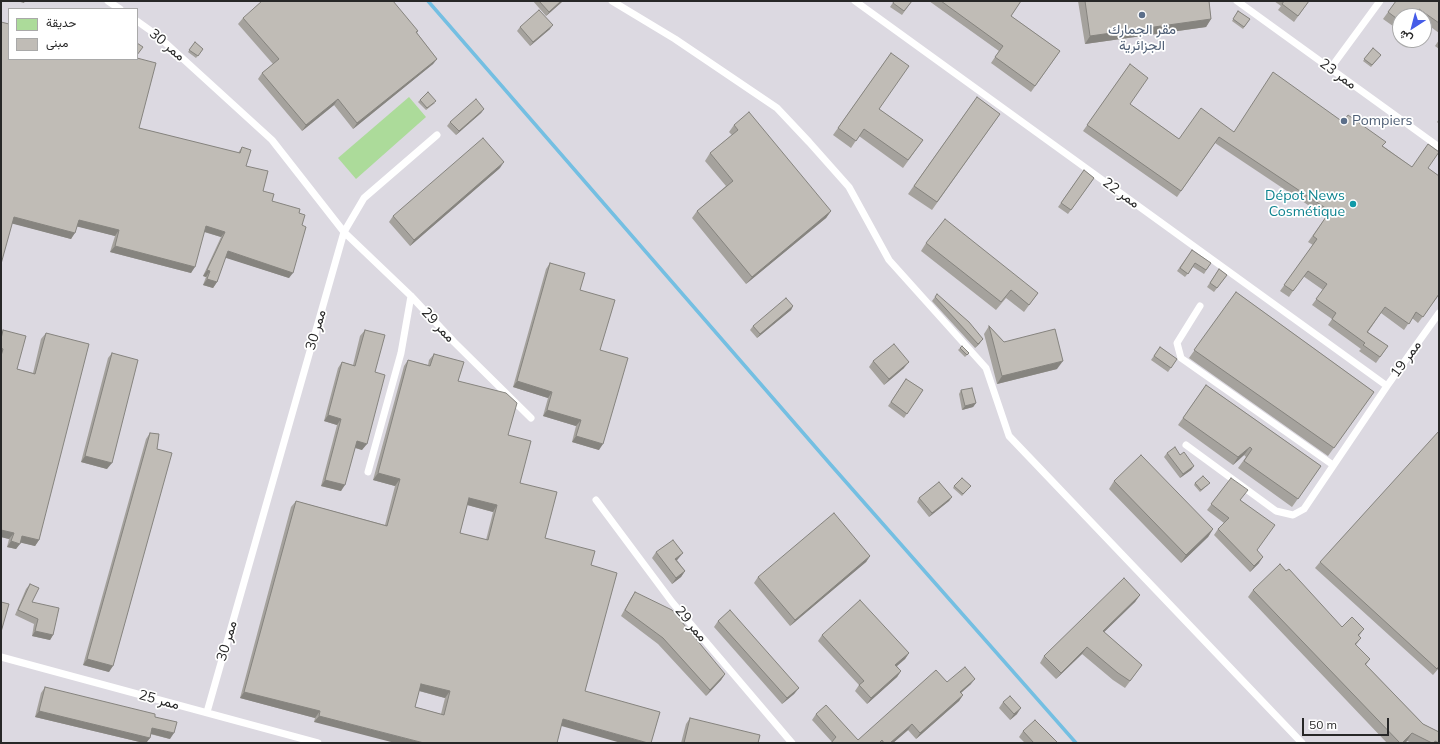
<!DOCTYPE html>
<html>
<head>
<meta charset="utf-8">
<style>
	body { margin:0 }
	#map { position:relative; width:1440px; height:744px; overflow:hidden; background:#e8e2d9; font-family:Mulish,Vazirmatn,sans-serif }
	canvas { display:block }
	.frame { position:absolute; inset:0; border:2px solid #272727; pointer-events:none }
	.legend { position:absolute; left:8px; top:8px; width:130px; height:52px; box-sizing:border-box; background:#fff; border:1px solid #a9a9a9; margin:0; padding:5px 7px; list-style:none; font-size:12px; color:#272727 }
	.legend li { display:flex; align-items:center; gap:8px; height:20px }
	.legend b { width:20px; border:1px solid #a9a9a9 }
	.north { position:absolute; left:1392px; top:8px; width:40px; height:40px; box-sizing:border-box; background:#fff; border:1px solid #a9a9a9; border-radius:50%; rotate:216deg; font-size:11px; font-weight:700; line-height:16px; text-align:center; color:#272727 }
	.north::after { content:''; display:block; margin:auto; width:14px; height:18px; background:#465ce8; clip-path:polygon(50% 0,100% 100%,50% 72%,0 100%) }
	.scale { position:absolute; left:1302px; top:718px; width:87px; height:18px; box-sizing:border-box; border:2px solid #272727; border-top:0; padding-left:5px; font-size:12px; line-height:14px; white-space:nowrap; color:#272727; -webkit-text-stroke:3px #fff; paint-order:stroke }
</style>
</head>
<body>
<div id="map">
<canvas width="1440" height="744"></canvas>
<div class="frame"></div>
<ul class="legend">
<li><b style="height:11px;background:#acdb9a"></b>حديقة</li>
<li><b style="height:11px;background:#c0bcb6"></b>مبنى</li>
</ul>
<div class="north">ش</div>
<div class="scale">50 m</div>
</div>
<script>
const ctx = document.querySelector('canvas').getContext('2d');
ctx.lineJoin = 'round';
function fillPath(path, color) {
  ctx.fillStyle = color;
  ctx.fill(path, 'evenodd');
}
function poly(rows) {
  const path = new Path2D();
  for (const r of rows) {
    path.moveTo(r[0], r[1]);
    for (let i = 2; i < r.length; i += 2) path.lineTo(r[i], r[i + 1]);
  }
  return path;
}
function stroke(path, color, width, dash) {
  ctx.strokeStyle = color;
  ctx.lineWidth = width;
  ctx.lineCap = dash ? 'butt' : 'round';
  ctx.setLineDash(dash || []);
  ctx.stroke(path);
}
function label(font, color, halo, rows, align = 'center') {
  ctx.font = font + ' Mulish,Vazirmatn,sans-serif';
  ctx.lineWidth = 3.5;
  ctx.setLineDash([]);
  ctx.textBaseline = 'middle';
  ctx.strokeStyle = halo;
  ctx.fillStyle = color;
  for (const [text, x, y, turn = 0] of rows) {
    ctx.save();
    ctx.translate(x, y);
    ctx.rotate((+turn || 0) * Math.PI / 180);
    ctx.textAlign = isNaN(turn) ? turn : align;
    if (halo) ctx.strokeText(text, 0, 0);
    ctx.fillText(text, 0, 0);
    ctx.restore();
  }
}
fillPath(poly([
	[1,1,1439,1,1439,743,1,743],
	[9,9,137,9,137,59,9,59],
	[1400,16,1424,16,1424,40,1400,40]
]), '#dcd9e1');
fillPath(poly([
	[409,97,426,117,356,179,338,158]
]), '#acdb9a');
stroke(poly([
	[428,1,831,465,1076,743]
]), '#74bfe2', 3.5);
stroke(poly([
	[108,1,120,9],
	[612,1,675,39,777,108,809,142,849,187,889,260,986,368,1009,436,1302,743],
	[855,1,1387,386],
	[1237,1,1439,147],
	[137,21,158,36,272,140,344,232,207,712],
	[1330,69,1380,1],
	[437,135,364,198,344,232,411,296,454,342,531,418],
	[1200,306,1177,343,1181,358,1333,465],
	[1186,445,1276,511,1293,515,1304,509,1387,386,1439,313],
	[368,472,401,353,411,296],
	[596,500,672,602,792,743],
	[1,657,318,743]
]), '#fff', 7);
fillPath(poly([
	[533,1,563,1,546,16],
	[894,1,912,1,902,15,890,7],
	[929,1,1021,1,1011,16,1060,51,1031,92,991,63,999,51],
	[1078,1,1209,1,1211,19,1206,27,1085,44],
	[1274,1,1309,1,1294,22,1278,10,1281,6],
	[1396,1,1439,1,1439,33,1424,22,1424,16,1415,16,1414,15,1400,16,1400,31,1383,19],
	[1238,11,1250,19,1243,29,1232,21],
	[243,18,418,31,417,33,437,59,433,64,353,129,334,105,302,131,258,79,262,73,273,64,238,24],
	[1,22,139,128,238,153,242,147,246,166,263,191,272,201,299,213,302,225,289,278,225,257,217,282,213,288,203,285,206,277,203,276,221,237,204,232,191,273,110,252,115,236,77,226,71,239,12,223],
	[520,27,550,29,530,46,517,31],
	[1439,40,1439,49,1435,46],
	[195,42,203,49,196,58,188,52],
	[1373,48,1381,55,1371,67,1363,61],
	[891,53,879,109,923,140,903,168,859,136,851,148,833,135],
	[1130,64,1130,104,1179,139,1234,131,1343,122,1383,146,1412,167,1428,168,1439,295,1418,323,1412,318,1404,330,1381,313,1368,332,1388,346,1376,363,1359,351,1361,349,1328,325,1332,319,1312,305,1323,290,1303,276,1289,297,1280,291,1313,245,1308,242,1326,217,1215,143,1177,197,1083,131],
	[977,97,1000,114,932,210,908,194],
	[420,100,435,103,426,110,418,102],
	[484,109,481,113,456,135,447,126,450,122],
	[1439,119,1439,124,1437,122],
	[734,125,831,211,826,218,746,284,692,218,697,211,726,186,705,161,710,153,732,135,729,132],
	[500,168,410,246,389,222,393,216],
	[1084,170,1094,178,1068,214,1058,207],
	[926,243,1038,293,1024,312,1006,298,996,310,921,251],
	[1192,250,1211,263,1204,274,1193,267,1185,277,1177,271],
	[550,263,580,290,600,350,599,450,572,442,576,426,543,416,548,398,513,387,546,269],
	[1219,269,1227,275,1214,292,1207,287],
	[1236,292,1374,392,1328,456,1189,358],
	[935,297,980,343,975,348,932,301],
	[793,306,791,310,757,338,750,330,753,326],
	[989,326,1004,342,1057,369,997,384,984,334],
	[3,330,17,369,33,373,41,339,46,333,39,540,35,546,20,542,16,549,7,547,9,539,1,537,1,334],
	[365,330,375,372,362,450,355,448,341,491,321,486,337,425,324,421,338,368,342,362,353,365,360,336],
	[1160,347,1177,359,1168,372,1151,360],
	[960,348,969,353,965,357,958,350],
	[112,353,107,469,81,462,108,358],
	[434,354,508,435,520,483,545,538,591,565,561,726,314,722,315,718,240,698,291,507,296,501,385,525,395,486,373,480,404,366,408,360,428,365,429,360],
	[467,505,493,512,486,540,460,533],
	[419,691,445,698,441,714,415,707],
	[873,361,904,368,884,385,869,367],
	[906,379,923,390,904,418,888,406],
	[1206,385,1321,466,1292,507,1238,468,1246,457,1244,455,1233,465,1178,425],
	[961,390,976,403,973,407,962,410,959,394],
	[150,433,109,672,83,665,146,439],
	[1167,453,1194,466,1191,470,1180,478,1164,457],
	[1231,478,1241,500,1257,551,1259,563,1250,572,1214,535,1218,529,1224,523,1207,510],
	[1114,481,1213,529,1208,537,1181,563,1109,489],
	[1195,483,1208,485,1200,492,1194,485],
	[954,486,971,486,962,496,953,488],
	[952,497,949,501,929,517,917,502,919,498],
	[656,552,678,559,677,560,685,571,681,577,672,584,652,558],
	[870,556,866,562,790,626,754,583,758,577],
	[1320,562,1439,668,1433,675,1315,568],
	[30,584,32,602,53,635,50,640,32,636,34,624,15,615,26,589],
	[1253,590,1342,627,1364,629,1359,636,1361,638,1356,645,1370,659,1366,665,1423,724,1439,732,1439,743,1412,743,1407,741,1405,743,1387,743,1248,597],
	[635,592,725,674,721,680,706,696,658,644,621,616,631,598],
	[1140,595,1135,602,1104,632,1142,665,1125,688,1113,680,1082,654,1056,679,1040,663,1044,656],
	[718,621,799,688,794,694,782,704,714,627],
	[822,635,909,653,905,659,897,666,901,671,897,677,867,704,855,691,859,685,818,641],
	[947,682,971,684,961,693,963,695,959,701,916,739,908,730,893,743,831,743,832,742,812,720,816,714,858,740],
	[45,687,155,717,170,739,150,734,150,738,146,743,144,743,35,717,41,693],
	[1003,702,1017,714,1010,720,999,708],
	[690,718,758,743,681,743,686,724],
	[1023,731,1058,743,1025,743,1019,737]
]), '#a5a29d');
fillPath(poly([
	[17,1,25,1,24,3],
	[561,1,563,1,546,16,549,12],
	[1211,19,1206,27,1085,44,1090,36],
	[553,25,550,29,530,46,533,42],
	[437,59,433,64,353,129,357,123],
	[338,99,334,105,302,131,306,125],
	[484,109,481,113,456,135,459,131],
	[504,162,500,168,410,246,414,240],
	[831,211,826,218,746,284,752,277],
	[14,217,75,233,71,239,10,223],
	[79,220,119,230,115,236,75,226],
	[206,226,225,232,221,237,202,231],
	[115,246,195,267,191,273,110,252],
	[228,251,293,273,289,278,223,257],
	[207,270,210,271,206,277,203,276],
	[207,279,217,282,213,288,203,285],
	[793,306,791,310,757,338,760,334],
	[983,339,980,343,975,348,978,344],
	[1063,361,1057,369,997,384,1002,376],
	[909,362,904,368,884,385,889,379],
	[517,381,552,392,548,398,513,387],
	[976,403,973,407,962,410,965,406],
	[547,410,581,420,576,426,543,416],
	[328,415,341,419,337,425,324,421],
	[576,436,603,444,599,450,572,442],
	[357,441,367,444,362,450,353,447],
	[1250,447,1244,455,1233,465,1238,457],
	[85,456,112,463,107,469,81,462],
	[1194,466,1191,470,1180,478,1183,474],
	[378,473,400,479,395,486,373,480],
	[325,480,345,485,341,491,321,486],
	[952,497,949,501,929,517,932,513],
	[469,498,497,505,493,512,464,504],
	[1213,529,1208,537,1181,563,1186,555],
	[1,530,14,533,9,539,1,537],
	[22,536,39,540,35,546,18,542],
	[11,541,20,544,16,549,7,547],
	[683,553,678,559,671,565,675,559],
	[870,556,866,562,790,626,795,620],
	[1263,557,1259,563,1250,572,1254,566],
	[685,571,681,577,672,584,676,578],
	[1140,595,1135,602,1098,638,1103,631],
	[35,631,53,635,50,640,32,636],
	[1087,647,1082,654,1056,679,1061,673],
	[909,653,905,659,891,671,895,665],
	[87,659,113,666,109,672,83,665],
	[901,671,897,677,867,704,871,698],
	[725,674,721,680,706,696,710,690],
	[975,679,971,684,956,697,960,692],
	[421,684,450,691,445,698,416,690],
	[799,688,794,694,782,704,787,698],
	[244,692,320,711,315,718,240,698],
	[963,695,959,701,916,739,920,733],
	[1021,708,1017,714,1010,720,1014,714],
	[39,711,150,738,146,743,144,743,35,717],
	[319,716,424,743,395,743,314,722],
	[563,719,648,743,621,743,558,725],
	[912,724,908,730,893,743,890,743],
	[152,728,174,733,170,739,148,733],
	[1412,733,1407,741,1405,743,1402,743]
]), '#86847f');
const building = poly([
	[262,1,393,1,418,31,416,32,437,59,357,123,338,99,306,125,262,73,279,59,243,18,262,1],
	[539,1,561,1,549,12,539,1],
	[894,1,912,1,904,11,893,3,894,1],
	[941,1,1021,1,1011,16,1060,51,1035,86,995,57,1003,46,941,1],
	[1085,1,1209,1,1211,19,1090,36,1085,1],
	[1284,1,1309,1,1298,16,1282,4,1284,1],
	[1396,1,1439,1,1439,23,1419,9,1413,16,1400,16,1400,21,1388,12,1396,1],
	[539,10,553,25,533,42,520,27,539,10],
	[1238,11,1250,19,1244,27,1233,19,1238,11],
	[1,22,9,24,9,59,137,59,137,58,156,63,139,128,240,153,242,147,251,150,246,166,268,171,263,191,274,194,272,201,300,209,299,213,305,215,302,225,306,227,293,273,228,251,217,282,207,279,210,271,207,270,225,232,206,226,195,267,115,246,119,230,79,220,75,233,14,217,1,264,1,22],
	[195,42,203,49,198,56,189,50,195,42],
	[137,43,143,47,137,55,137,43],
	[1373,48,1381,55,1372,65,1364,59,1373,48],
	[891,53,909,66,879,109,923,140,908,160,864,129,856,141,838,128,891,53],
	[1130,64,1148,78,1130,104,1179,139,1201,108,1234,132,1273,72,1343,122,1348,115,1386,142,1382,146,1412,167,1428,144,1439,152,1428,168,1439,176,1439,294,1423,317,1416,312,1409,324,1385,307,1367,332,1388,346,1380,357,1363,345,1365,343,1332,319,1336,313,1316,299,1327,284,1308,271,1293,291,1284,285,1317,239,1313,236,1330,211,1219,137,1181,191,1087,125,1130,64],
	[428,92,436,101,427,108,420,100,428,92],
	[977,97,1000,114,937,202,914,186,977,97],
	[476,99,484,109,459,131,450,122,476,99],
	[749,112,831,211,752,277,697,211,733,181,710,153,738,130,734,125,749,112],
	[483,138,504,162,414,240,393,216,483,138],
	[1084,170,1094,178,1071,210,1061,203,1084,170],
	[945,219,1038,293,1029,305,1011,290,1001,302,926,243,945,219],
	[1192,250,1211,263,1206,270,1195,263,1188,274,1180,268,1192,250],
	[550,263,585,273,580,290,615,300,600,350,628,358,603,444,576,436,581,420,547,410,552,392,517,381,550,263],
	[1219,269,1227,275,1217,288,1210,283,1219,269],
	[1236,292,1374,392,1334,448,1194,350,1236,292],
	[937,294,969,322,983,339,978,344,935,297,937,294],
	[786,298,793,306,760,334,753,326,786,298],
	[989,326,1004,342,1055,329,1063,361,1002,376,989,326],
	[3,330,26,336,17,369,35,374,46,333,89,344,39,540,22,536,20,544,11,541,14,533,1,530,1,356,3,349,1,348,1,339,3,330],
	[365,330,385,335,375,372,385,375,367,444,357,441,345,485,325,480,341,419,328,415,342,362,355,366,365,330],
	[894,344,909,362,889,379,873,361,894,344],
	[962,346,969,353,967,355,960,348,962,346],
	[1160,347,1177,359,1171,368,1154,356,1160,347],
	[112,353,138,360,112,463,85,456,112,353],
	[434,354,464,362,458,381,506,393,517,403,508,435,531,441,520,483,557,492,545,538,595,551,591,565,617,573,585,691,660,712,651,743,648,743,563,719,557,743,424,743,319,716,320,711,244,692,296,501,387,526,400,479,378,473,408,360,430,366,434,354],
	[469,498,497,505,488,540,460,533,469,498],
	[421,684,450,691,444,715,415,707,421,684],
	[906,379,923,390,907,414,891,402,906,379],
	[1206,385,1321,466,1298,499,1244,461,1252,449,1250,447,1238,457,1183,418,1206,385],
	[972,388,976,403,965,406,961,390,972,388],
	[1439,431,1439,666,1437,669,1320,562,1439,431],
	[150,433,159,434,157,449,172,453,113,666,87,659,150,433],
	[1175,447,1180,455,1184,452,1194,466,1183,474,1167,453,1175,447],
	[1141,455,1213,529,1186,555,1114,481,1141,455],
	[1203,476,1210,483,1201,490,1195,483,1203,476],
	[962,478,971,486,963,494,954,486,962,478],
	[1231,478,1248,490,1240,500,1275,525,1257,550,1263,557,1254,566,1218,529,1229,518,1211,504,1231,478],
	[939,482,952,497,932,513,919,498,939,482],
	[834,513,870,556,795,620,758,577,834,513],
	[673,540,683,553,675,559,685,571,676,578,656,552,673,540],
	[1280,564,1286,571,1289,569,1342,627,1352,617,1364,629,1358,635,1361,638,1355,644,1370,659,1365,664,1423,724,1439,732,1439,743,1435,741,1434,743,1432,743,1412,733,1402,743,1400,743,1253,590,1280,564],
	[1124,578,1140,595,1103,631,1142,665,1130,681,1118,673,1087,647,1061,673,1044,656,1124,578],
	[30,584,39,588,32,602,59,608,53,635,35,631,38,619,18,610,30,584],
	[635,592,672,610,725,674,710,690,663,638,625,610,635,592],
	[860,600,909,653,895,665,901,671,871,698,859,685,864,681,822,635,860,600],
	[1,602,9,604,1,632,1,602],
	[730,610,799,688,787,698,718,621,730,610],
	[965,667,975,679,960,692,963,695,920,733,912,724,890,743,884,743,882,740,879,743,831,743,836,737,816,714,826,705,858,740,936,670,947,682,965,667],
	[45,687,155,714,155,717,177,722,174,733,152,728,150,738,39,711,45,687],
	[1010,696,1021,708,1014,714,1003,702,1010,696],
	[690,718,760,735,758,743,684,743,690,718],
	[1035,720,1058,743,1034,743,1023,731,1035,720]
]);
fillPath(building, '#c0bcb6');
stroke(building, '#86847f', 1);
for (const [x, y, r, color] of [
	[1142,15,4,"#5c6f8a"],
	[1344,121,4,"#5c6f8a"],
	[1353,204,4,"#0f9aa8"]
]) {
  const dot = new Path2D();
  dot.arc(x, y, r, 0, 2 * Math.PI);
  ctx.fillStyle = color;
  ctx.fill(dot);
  stroke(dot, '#fff', 1.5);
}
label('14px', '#4e5e75', '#fff', [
	["مقر الجمارك",1142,30],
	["الجزائرية",1142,46],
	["Pompiers",1352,121,"left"]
]);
label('14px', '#272727', '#fff', [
	["ممر 30",167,45,40],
	["ممر 23",1338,74,36],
	["ممر 22",1121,193,36],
	["ممر 29",438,325,47],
	["ممر 30",316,330,-74],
	["ممر 19",1406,359,-54],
	["ممر 29",691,624,50],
	["ممر 30",227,641,-74],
	["ممر 25",159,700,15]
]);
label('14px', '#0d838f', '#fff', [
	["Dépot News",1345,196],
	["Cosmétique",1345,212]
], 'right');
</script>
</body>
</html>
